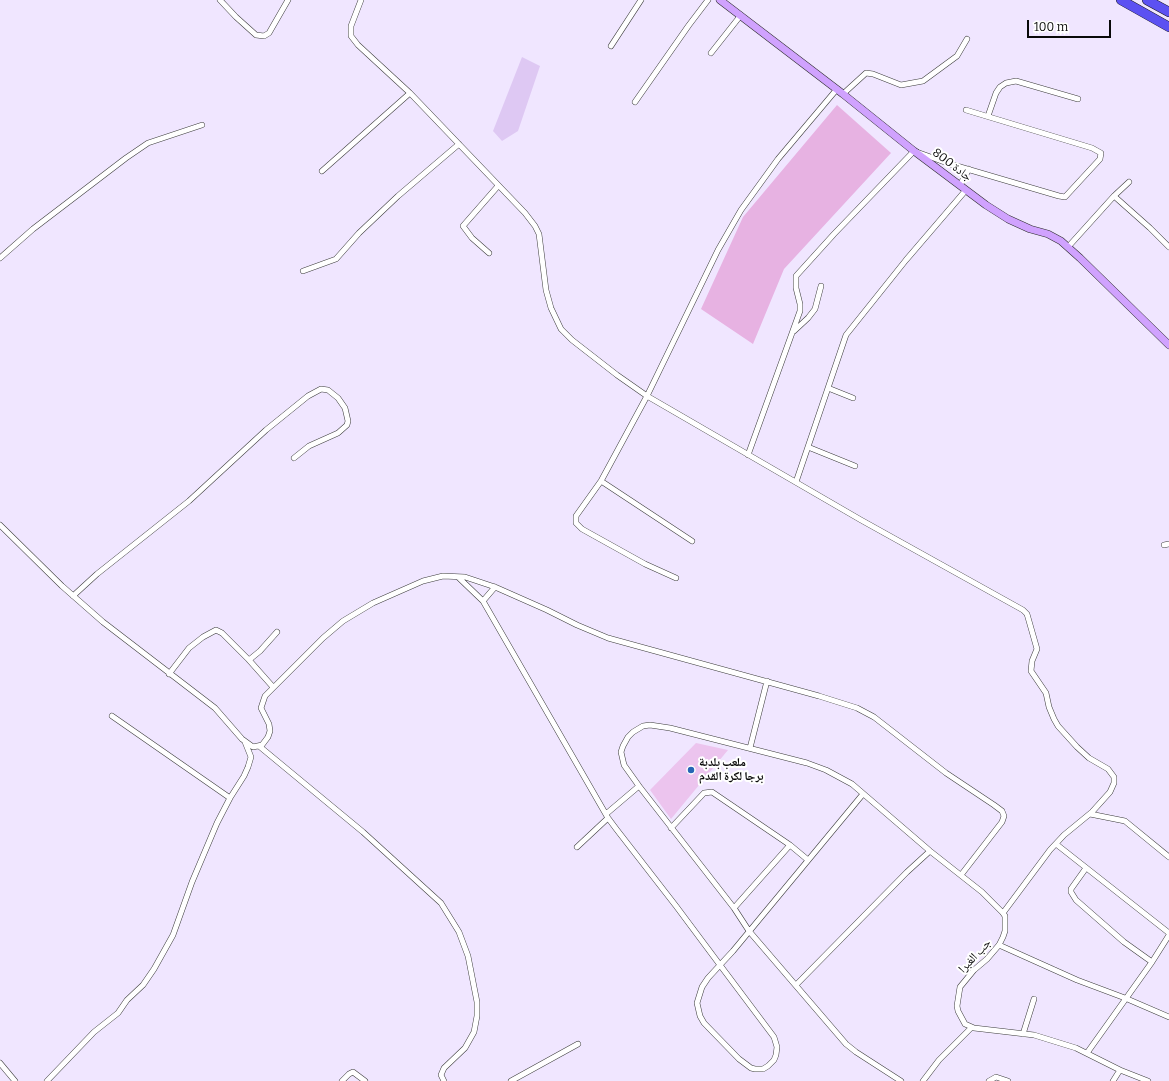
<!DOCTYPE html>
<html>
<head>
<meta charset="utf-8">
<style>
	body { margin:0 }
	#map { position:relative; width:1169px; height:1081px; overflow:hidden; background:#f0e6ff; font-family:Bitter,serif }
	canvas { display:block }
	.scale { position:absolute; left:1027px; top:20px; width:84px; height:18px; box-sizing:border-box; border:2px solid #090909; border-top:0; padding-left:5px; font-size:12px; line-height:14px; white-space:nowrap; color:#090909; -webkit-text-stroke:3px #fff; paint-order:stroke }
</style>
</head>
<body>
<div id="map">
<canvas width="1169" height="1081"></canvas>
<div class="scale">100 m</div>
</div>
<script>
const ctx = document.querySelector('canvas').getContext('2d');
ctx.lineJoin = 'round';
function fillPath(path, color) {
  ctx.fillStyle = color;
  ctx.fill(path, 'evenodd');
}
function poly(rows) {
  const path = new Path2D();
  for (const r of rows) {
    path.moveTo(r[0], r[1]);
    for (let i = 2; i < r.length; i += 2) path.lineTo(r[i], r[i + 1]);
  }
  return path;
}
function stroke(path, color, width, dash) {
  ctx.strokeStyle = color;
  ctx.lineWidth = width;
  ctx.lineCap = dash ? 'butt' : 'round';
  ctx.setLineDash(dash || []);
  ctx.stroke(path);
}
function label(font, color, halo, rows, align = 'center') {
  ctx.font = font + ' Bitter,"Noto Naskh Arabic",serif';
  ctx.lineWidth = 4;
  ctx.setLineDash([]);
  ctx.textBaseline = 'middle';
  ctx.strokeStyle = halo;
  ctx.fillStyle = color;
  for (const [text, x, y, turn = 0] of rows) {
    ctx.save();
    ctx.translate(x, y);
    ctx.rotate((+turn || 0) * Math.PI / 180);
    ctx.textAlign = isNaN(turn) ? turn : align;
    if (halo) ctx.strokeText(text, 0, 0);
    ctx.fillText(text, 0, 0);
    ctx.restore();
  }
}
fillPath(poly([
	[522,57,540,66,518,131,502,141,493,131]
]), '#dec8f3');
fillPath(poly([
	[837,105,891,153,784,269,753,344,701,309,743,217]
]), '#e7b2e2');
fillPath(poly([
	[696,743,728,750,671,819,650,790]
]), '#ecc4ee');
const minor = poly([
	[220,0,236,17,256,35,264,36,269,33,288,0],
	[361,0,351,26,351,36,358,45,410,93,525,213,535,226,539,234,546,290,551,308,561,329,572,340,617,375,647,396,861,520,1023,610,1027,614,1037,649,1032,661,1031,671,1046,693,1049,707,1054,719,1058,726,1077,747,1089,758,1108,769,1114,777,1114,783,1110,792,1092,812,1064,835,1050,850,1003,913],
	[611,46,641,0],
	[711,53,741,15],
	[843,94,866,73,873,74,901,85,923,81,957,56,967,39],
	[635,102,689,25,708,0],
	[988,116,996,93,1000,87,1006,83,1016,81,1078,99],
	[322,171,410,93],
	[960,185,969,169],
	[1114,196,1150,228,1169,247],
	[1068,247,1114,196,1129,182],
	[489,253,472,238,463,226,498,186],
	[0,258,33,229,126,158,148,143,202,125],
	[303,271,336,259,359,233,398,196,459,144],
	[794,331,808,318,815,309,821,286],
	[828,388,853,398],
	[808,447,855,466],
	[748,455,800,311,800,304,796,288,796,276,834,234,914,151,950,164,1059,196,1065,197,1100,159,1101,153,1092,148,966,110],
	[601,481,692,541],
	[796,482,846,335,906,260,966,190],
	[0,525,62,586,103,622,215,708,242,739,253,747,262,745,268,737,270,731,269,724,261,708,265,696,323,638,343,621,373,603,423,581,443,576,465,577,495,587,547,610,577,625,608,638,819,696,857,708,874,717,946,773,994,805,1002,811,1004,816,1002,822,961,875],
	[1164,545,1169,544],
	[458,577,483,601,608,818,617,830,676,906,720,965,774,1037,777,1047,776,1055,774,1060,768,1066,763,1069,755,1069,751,1068,739,1059,704,1023,700,1016,697,1003,702,987,708,978,720,965,733,951,863,794],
	[676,578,645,564,582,529,576,523,576,516,601,481,647,396,718,250,741,210,778,159,837,89],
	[73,596,97,574,189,501,266,430,308,396,321,389,328,390,338,398,345,408,348,421,347,425,338,433,309,446,294,458],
	[483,601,495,587],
	[249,660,260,651,277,632],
	[169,674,189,648,203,637,216,630,222,633,249,660,273,687],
	[112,716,230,798],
	[259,746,363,832,441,903,459,932,468,956,477,1002,477,1016,474,1032,465,1048,444,1068,441,1075,444,1081],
	[750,748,767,681],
	[606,814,639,786],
	[1090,814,1125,821,1169,857],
	[671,828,704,793,712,792,790,845,808,860],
	[1056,844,1169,933],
	[577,847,608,818],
	[1086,868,1071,889,1071,892,1076,900,1124,942,1152,962],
	[734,908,790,845],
	[999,945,1077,980,1125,998,1169,1017],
	[796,985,907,872,930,851],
	[1023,1034,1034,999],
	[1087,1053,1152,962,1169,935],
	[0,1063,15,1081],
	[47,1081,94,1032,118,1013,127,1000,143,985,154,969,173,935,192,882,217,823,230,798,244,776,248,767,251,757,245,742],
	[342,1081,349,1074,353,1072,365,1081],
	[511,1081,578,1044],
	[901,1081,856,1052,846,1044,749,931,734,908,639,786,624,765,621,752,623,746,628,737,633,732,643,726,650,725,670,728,807,763,826,770,852,784,930,851,982,892,1003,913,1005,916,1005,931,1003,937,999,945,987,959,974,970,960,987,957,1006,958,1011,965,1024,974,1028,1034,1035,1076,1048,1120,1070,1148,1081],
	[923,1081,939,1060,971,1028],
	[989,1081,996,1077,1008,1081],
	[1113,1081,1120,1070]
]);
const secondary = poly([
	[720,0,843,94,914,151,986,205,1008,219,1030,229,1048,234,1061,241,1080,258,1169,345]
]);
const motorway = poly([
	[1121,0,1169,27],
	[1147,0,1169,12]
]);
stroke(minor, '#3c3c3c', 6);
stroke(secondary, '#2b2b2b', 8);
stroke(motorway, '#1a1a1a', 10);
stroke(minor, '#fff', 5);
stroke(secondary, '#d0a2fe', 7);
stroke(motorway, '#5c51f2', 9);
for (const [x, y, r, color] of [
	[691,770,4,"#2665b5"]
]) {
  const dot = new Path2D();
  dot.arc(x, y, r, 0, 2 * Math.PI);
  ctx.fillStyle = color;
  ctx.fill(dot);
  stroke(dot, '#fff', 1.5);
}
label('12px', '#090909', '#fff', [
	["جادة 800",952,165,37],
	["جب الغبرا",975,956,-47]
]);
label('bold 12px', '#090909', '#fff', [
	["ملعب بلدبة",699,763],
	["برجا لكرة القدم",699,777]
], 'left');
</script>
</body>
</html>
